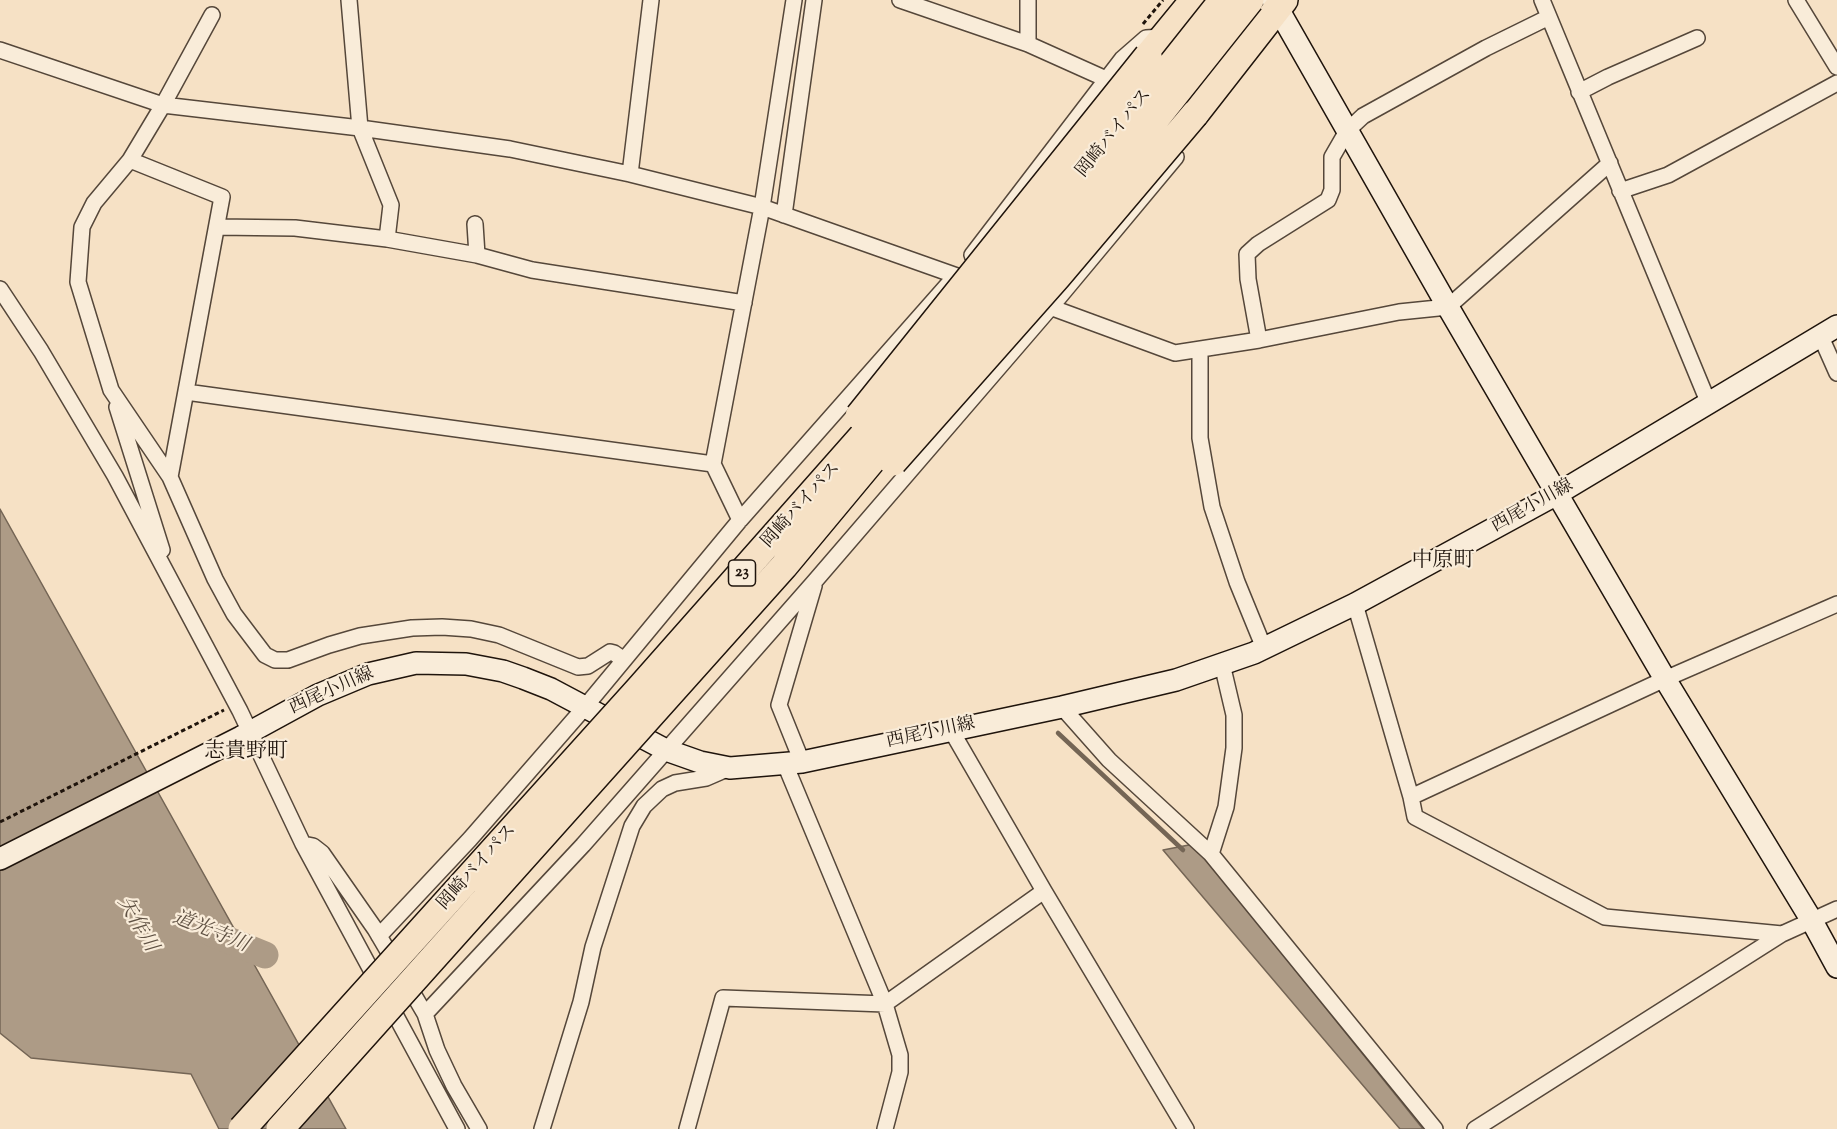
<!DOCTYPE html>
<html>
<head>
<meta charset="utf-8">
<style>
	body { margin:0 }
	canvas { display:block; background:#f6e1c5 }
</style>
</head>
<body>
<canvas width="1837" height="1129"></canvas>
<script>
const ctx = document.querySelector('canvas').getContext('2d');
ctx.lineJoin = 'round';
function fillPath(path, color) {
  ctx.fillStyle = color;
  ctx.fill(path, 'evenodd');
}
function poly(rows) {
  const path = new Path2D();
  for (const r of rows) {
    path.moveTo(r[0], r[1]);
    for (let i = 2; i < r.length; i += 2) path.lineTo(r[i], r[i + 1]);
  }
  return path;
}
function stroke(path, color, width, dash) {
  ctx.strokeStyle = color;
  ctx.lineWidth = width;
  ctx.lineCap = dash ? 'butt' : 'round';
  ctx.setLineDash(dash || []);
  ctx.stroke(path);
}
function label(font, color, halo, rows, align = 'center') {
  ctx.font = font + ' "Sorts Mill Goudy","Noto Serif JP",serif';
  ctx.lineWidth = 4.5;
  ctx.setLineDash([]);
  ctx.textBaseline = 'middle';
  ctx.strokeStyle = halo;
  ctx.fillStyle = color;
  for (const [text, x, y, turn = 0] of rows) {
    ctx.save();
    ctx.translate(x, y);
    ctx.rotate((+turn || 0) * Math.PI / 180);
    ctx.textAlign = isNaN(turn) ? turn : align;
    if (halo) ctx.strokeText(text, 0, 0);
    ctx.fillText(text, 0, 0);
    ctx.restore();
  }
}
const water = poly([
	[0,509,346,1129,219,1129,191,1074,31,1058,0,1033,0,509],
	[1194,844,1423,1129,1400,1129,1163,850,1194,844]
]);
fillPath(water, '#ad9b86');
stroke(water, '#746555', 1.5);
stroke(poly([
	[1058,733,1183,850]
]), '#746555', 4.5);
stroke(poly([
	[211,933,265,955]
]), '#ad9b86', 27);
const street = poly([
	[349,0,360,128,391,205,387,239],
	[900,0,1028,44,1106,79],
	[1542,0,1709,404],
	[1796,0,1837,67],
	[1028,44,1028,0],
	[0,50,163,105,360,128,510,149,630,174,762,207,974,282],
	[1579,92,1608,77,1697,38],
	[130,160,222,197,170,477,215,579,234,614,265,655,275,660,288,660,329,645,360,636,412,628,442,627,471,629,499,635,578,667,588,666,610,652,614,653,624,660],
	[630,174,651,0],
	[1620,191,1668,175,1837,83],
	[784,215,814,0],
	[475,224,477,255],
	[217,227,295,228,387,239,477,255,532,270,744,303],
	[972,255,1122,59,1146,38,1161,37],
	[0,289,41,351,115,476,240,711,303,844,457,1129],
	[1031,300,1175,353,1259,340,1399,312,1448,307,1610,163],
	[1821,337,1837,373],
	[1259,340,1248,279,1247,254,1258,244,1328,200,1332,190,1332,157,1347,131,1363,116,1486,48,1547,18],
	[1200,349,1200,438,1212,507,1237,582,1264,648],
	[186,392,713,464],
	[117,407,162,550],
	[170,477,111,390,78,282,82,227,94,203,130,160,163,105,212,15],
	[740,520,713,464,762,207,794,0],
	[1355,604,1411,797,1415,817,1605,917,1782,934],
	[1062,707,1109,760,1211,854,1435,1129],
	[951,730,1044,891,1186,1129],
	[802,762,779,705,814,586],
	[785,764,885,1004,900,1055,900,1072,885,1129],
	[1411,797,1665,679,1837,604],
	[303,844,313,846,322,853,375,929,425,1014,437,1050,454,1086,479,1129],
	[1211,854,1226,807,1234,748,1234,715,1222,664],
	[379,936,470,839,585,707,740,520,951,281],
	[425,1014,583,845,815,581,1051,307,1176,157],
	[542,1129,581,1002,593,947,632,826,644,806,662,789,675,783,706,778,729,768],
	[687,1129,723,998,885,1004,1044,891],
	[1475,1129,1782,934,1837,909]
]);
const secondary = poly([
	[1273,0,1448,307,1665,679,1812,921,1837,967],
	[0,859,241,737,318,695,368,674,416,663,466,664,503,671,523,678,551,689,666,750,700,762,730,768,802,762,1062,707,1176,680,1254,653,1355,604,1557,494,1837,326]
]);
const highway = poly([
	[1148,56,1194,0],
	[1195,114,1284,0]
]);
stroke(street, '#55473a', 18);
stroke(secondary, '#1f140c', 24);
stroke(highway, '#1f140c', 30);
stroke(poly([
	[1143,24,1163,0],
	[0,822,224,710]
]), '#1f140c', 3, [4.5, 3]);
stroke(street, '#f9ecd9', 15);
stroke(secondary, '#f9ecd9', 21);
stroke(highway, '#f6e1c5', 27);
const highwayBridge = poly([
	[859,416,1148,56],
	[893,462,1057,277,1195,114],
	[242,1129,639,689,921,370,1134,112,1223,0],
	[280,1129,784,566,1149,127,1250,0]
]);
stroke(highwayBridge, '#1f140c', 30, []);
stroke(highwayBridge, '#f6e1c5', 27);
for (const [x, y, w] of [
	[742,573,27]
]) {
  const box = new Path2D();
  box.roundRect(x - w / 2, y - 13, w, 26, 4.5);
  ctx.fillStyle = '#f9ecd9';
  ctx.fill(box);
  stroke(box, '#1f140c', 1.5);
}
label('bold 16px', '#1f140c', null, [
	["23",742,573]
]);
label('18px', '#1f140c', '#f9ecd9', [
	["岡崎バイパス",1115,134,-51],
	["岡崎バイパス",802,506,-48],
	["西尾小川線",1533,507,-29],
	["西尾小川線",332,692,-24],
	["西尾小川線",931,734,-12],
	["岡崎バイパス",478,868,-48]
]);
label('italic 20px', '#5f5143', '#f9ecd9', [
	["矢作川",136,925,60],
	["道光寺川",210,933,22]
]);
label('21px', '#1f140c', '#f9ecd9', [
	["中原町",1443,562],
	["志貴野町",246,753]
]);
</script>
</body>
</html>
